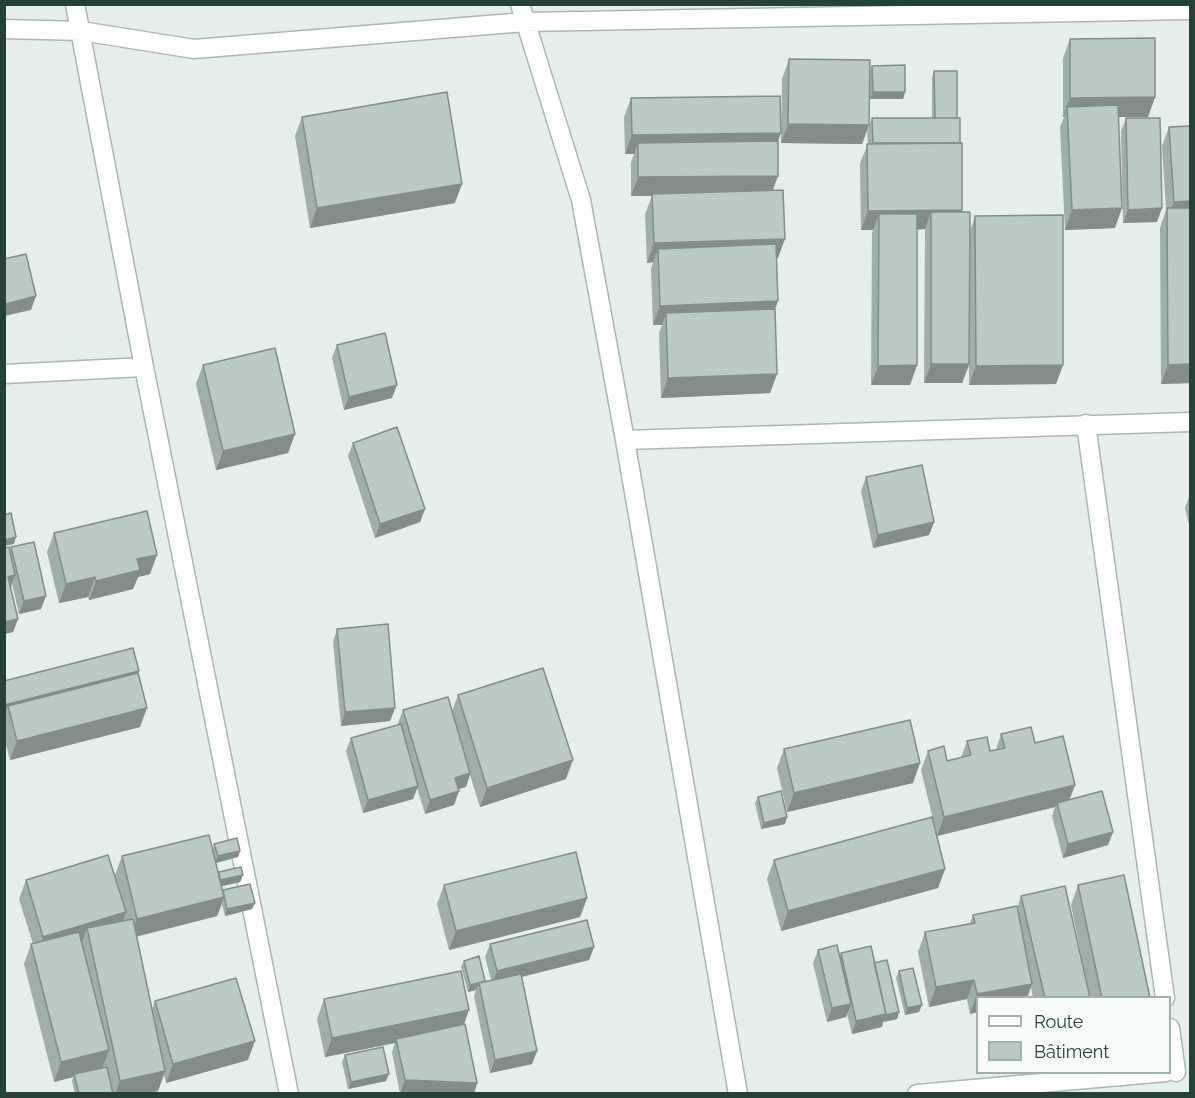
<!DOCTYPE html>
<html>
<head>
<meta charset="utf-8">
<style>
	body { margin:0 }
	#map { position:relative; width:1195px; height:1098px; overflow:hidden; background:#e6efeb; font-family:Raleway,sans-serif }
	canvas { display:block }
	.frame { position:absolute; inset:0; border:6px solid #24423a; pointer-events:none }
	.legend { position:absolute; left:976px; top:996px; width:195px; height:78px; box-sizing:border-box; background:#f7fbf9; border:2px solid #a3b1ad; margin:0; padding:8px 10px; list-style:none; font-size:18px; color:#24423a }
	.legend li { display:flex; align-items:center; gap:12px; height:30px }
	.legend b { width:30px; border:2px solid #a3b1ad }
</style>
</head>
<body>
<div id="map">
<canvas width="1195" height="1098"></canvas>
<div class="frame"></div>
<ul class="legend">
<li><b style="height:8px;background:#fff"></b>Route</li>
<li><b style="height:16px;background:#bbcac4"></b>Bâtiment</li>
</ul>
</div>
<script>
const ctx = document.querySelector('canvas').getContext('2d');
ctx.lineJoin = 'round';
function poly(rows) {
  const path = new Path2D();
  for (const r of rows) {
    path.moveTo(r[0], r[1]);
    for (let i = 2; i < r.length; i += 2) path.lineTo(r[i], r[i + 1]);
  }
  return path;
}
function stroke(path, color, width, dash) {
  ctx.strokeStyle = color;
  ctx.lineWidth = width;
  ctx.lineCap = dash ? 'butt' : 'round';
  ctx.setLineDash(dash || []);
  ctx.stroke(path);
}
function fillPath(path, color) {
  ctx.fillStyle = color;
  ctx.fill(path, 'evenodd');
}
const street = poly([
	[75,4,144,367,289,1094],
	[520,4,581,200,625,440,738,1094],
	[4,29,81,31,194,49,525,22,1190,10],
	[4,374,144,367],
	[1086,424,1165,998],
	[625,440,1190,422],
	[1170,1028,1176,1072],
	[917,1094,1166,1072]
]);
stroke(street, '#a8b8b2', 21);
stroke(street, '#fff', 18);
fillPath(poly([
	[1070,39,1155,97,1148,117,1118,117,1115,228,1065,230,1060,127,1064,117,1063,117,1063,58],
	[789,59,869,125,862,144,781,143,782,79],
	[872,66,905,92,903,99,870,99,870,72],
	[934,71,957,118,962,212,970,231,975,216,1063,365,1056,384,969,385,969,366,962,383,924,383,925,229,917,230,917,365,910,385,871,385,872,233,873,230,861,230,860,163,868,144,867,131,872,118,932,118,932,78],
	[631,98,778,142,772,190,778,258,777,258,775,310,777,374,770,393,661,398,659,333,662,325,653,325,651,269,653,262,647,263,645,214,652,196,631,196,631,162,634,154,625,154,624,117],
	[302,117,455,203,310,228,295,136],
	[1126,118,1157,222,1123,223,1121,131],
	[1191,126,1191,383,1161,384,1160,228,1166,210,1162,146,1169,127],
	[337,345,392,398,344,410,332,358],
	[203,365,295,434,288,453,216,470,196,384],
	[353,443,425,509,420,522,375,538,348,456],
	[866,477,934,522,929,535,873,548,861,491],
	[1190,494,1191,494,1191,533,1185,508],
	[54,533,150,574,138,577,133,589,89,600,88,597,59,603,47,552],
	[11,547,41,609,19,614,12,584,11,588,18,619,13,632,4,634,4,548,10,551],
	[337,629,395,708,390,721,341,726,333,642],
	[138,674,140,727,10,760,4,737,4,681],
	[458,695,566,779,480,807,470,775,466,787,459,789,454,805,425,814,417,788,413,799,363,813,346,751,351,738,398,725,398,723,403,710,452,711],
	[1001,734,1035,743,1069,799,1113,832,1108,845,1063,858,1052,816,1055,807,937,836,921,770,928,751,947,761,961,758,967,741,990,751,996,750],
	[784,749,913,783,787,812,777,768],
	[758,797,785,824,761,829,755,803],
	[214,844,240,851,238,857,216,863,218,872,243,875,240,882,222,886,223,890,252,909,225,916,222,904,217,916,136,937,152,1009,155,1001,248,1060,166,1083,164,1075,158,1091,145,1094,75,1094,72,1081,73,1077,54,1082,24,964,31,944,33,944,19,899,26,880,115,875,122,856,213,848],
	[774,860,945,869,938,888,781,931,767,879],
	[444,885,587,898,580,917,449,950,437,904],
	[1078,885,1150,998,1090,998,1071,905],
	[1021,896,1090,998,1033,998,1031,987,1027,998,978,998,978,1012,970,1014,967,999,929,1007,918,952,925,932,970,923,973,915,1017,908],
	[490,944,594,947,589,960,522,977,537,1051,532,1064,490,1073,474,996,476,990,468,992,461,967,464,961,485,981,491,980,485,957],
	[818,950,840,956,841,953,874,963,899,1012,897,1019,883,1022,882,1027,852,1034,847,1014,846,1017,827,1022,813,963],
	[899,971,919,1012,905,1015,896,978],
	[324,999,464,1025,477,1083,474,1094,400,1094,392,1052,395,1043,325,1057,317,1019],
	[345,1055,386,1081,348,1089,342,1062]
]), '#a1aea9');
fillPath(poly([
	[873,92,905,92,903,99,870,99],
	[1155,97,1148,117,1068,117,1067,107,1064,117,1063,117,1070,98],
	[788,124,869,125,862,144,781,143],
	[781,133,774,152,638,143,634,154,625,154,632,135],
	[778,176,771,195,631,196,638,177],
	[462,184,455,203,310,228,317,208],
	[1191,201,1191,219,1167,221,1174,202],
	[1122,208,1115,228,1065,230,1072,210],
	[1162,208,1157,222,1123,223,1128,210],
	[962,210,955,229,931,212,925,229,879,230,879,214,873,230,861,230,868,211],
	[785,239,778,258,658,262,658,249,653,262,647,263,654,243],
	[36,296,31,310,4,316,4,306,6,304],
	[778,301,771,320,666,313,662,325,653,325,660,306],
	[931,364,969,364,962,383,924,383],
	[1191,364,1191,383,1161,384,1168,365],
	[917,365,910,385,871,385,878,366],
	[1063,365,1056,384,969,385,976,366],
	[777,374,770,393,661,398,668,378],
	[397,385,392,398,344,410,349,397],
	[295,434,288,453,216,470,223,451],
	[425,509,420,522,375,538,380,524],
	[934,522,929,535,873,548,878,535],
	[16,537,14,544,4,546,4,540],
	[157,555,150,574,138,577,133,589,89,600,96,581,137,559],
	[15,575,10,588,8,577],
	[95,577,88,597,59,603,66,584],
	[46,596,41,609,19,614,24,601],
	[18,619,13,632,4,634,4,622],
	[139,671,135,684,8,706,4,717,4,705],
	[147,708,140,727,10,760,17,741],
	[395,708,390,721,341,726,345,712],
	[573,760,566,779,480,807,487,788],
	[920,763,913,783,787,812,794,793],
	[470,773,466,787,450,791,455,778],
	[1075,785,1068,804,1057,803,1055,807,937,836,944,817],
	[418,786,413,799,363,813,368,800],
	[459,791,454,805,425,814,430,800],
	[787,817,785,824,761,829,764,823],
	[1113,832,1108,845,1063,858,1068,844],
	[240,851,238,857,215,863,218,856],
	[945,869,938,888,781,931,788,911],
	[243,875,240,882,218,887,220,880],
	[224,897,217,916,130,938,137,919],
	[587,898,580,917,449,950,456,931],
	[255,903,252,909,225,916,227,909],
	[126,912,119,931,87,928,82,942,36,956,43,937],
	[594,947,589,960,492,984,497,971],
	[974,980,967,999,929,1007,936,987],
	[479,983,476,990,468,992,470,985],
	[1032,984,1027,998,978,998,978,1012,970,1014,977,994],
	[851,1004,846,1017,827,1022,832,1008],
	[922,1005,919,1012,905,1015,907,1008],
	[469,1010,462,1030,396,1039,395,1043,325,1057,332,1038],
	[899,1012,897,1019,883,1022,882,1027,852,1034,856,1021,886,1014],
	[255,1041,248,1060,166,1083,173,1064],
	[109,1050,102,1069,74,1074,73,1077,54,1082,61,1062],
	[537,1051,532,1064,490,1073,495,1060],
	[165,1071,158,1091,145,1094,115,1094,120,1081],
	[389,1074,386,1081,348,1089,351,1082],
	[405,1080,477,1083,474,1094,400,1094]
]), '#838d89');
const building = poly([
	[1155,38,1155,97,1070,98,1070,39,1155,38],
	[789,59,870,60,869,125,788,124,789,59],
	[905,65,905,92,873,92,872,66,905,65],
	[934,71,957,71,957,118,935,118,934,71],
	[447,92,462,184,317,208,302,117,447,92],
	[780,96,781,133,632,135,631,98,780,96],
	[1118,105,1122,208,1072,210,1067,107,1118,105],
	[872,118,960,118,960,143,873,143,872,118],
	[1126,118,1160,118,1162,208,1128,210,1126,118],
	[1191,126,1191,201,1174,202,1169,127,1191,126],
	[778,141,778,176,638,177,638,143,778,141],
	[962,143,962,210,868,211,867,144,962,143],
	[783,190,785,239,654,243,652,194,783,190],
	[1167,208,1191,208,1191,364,1168,365,1167,208],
	[931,212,970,212,969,364,931,364,931,212],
	[879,214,917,214,917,365,878,366,879,214],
	[1063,215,1063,365,976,366,975,216,1063,215],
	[776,244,778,301,660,306,658,249,776,244],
	[26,254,36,296,6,304,4,299,4,259,26,254],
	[775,309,777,374,668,378,666,313,775,309],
	[385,333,397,385,349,397,337,345,385,333],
	[275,348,295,434,223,451,203,365,275,348],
	[397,427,425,509,380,524,353,443,397,427],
	[922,465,934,522,878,535,866,477,922,465],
	[147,511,157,555,137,559,140,570,96,581,95,577,66,584,54,533,147,511],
	[11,513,16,537,4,540,4,515,11,513],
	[34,542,46,596,24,601,11,547,34,542],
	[9,547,15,575,8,577,18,619,4,622,4,548,9,547],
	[388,624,395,708,345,712,337,629,388,624],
	[133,648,139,671,4,705,4,681,133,648],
	[543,668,573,760,487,788,458,695,543,668],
	[138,673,147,708,17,741,8,706,138,673],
	[448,697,470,773,455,778,459,791,430,800,403,710,448,697],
	[910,720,920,763,794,793,784,749,910,720],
	[401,724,418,786,368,800,351,738,401,724],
	[1031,727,1035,743,1063,736,1075,785,944,817,928,751,944,746,947,761,971,755,967,741,987,737,990,751,1005,748,1001,734,1031,727],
	[781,791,787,817,764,823,758,797,781,791],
	[1102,791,1113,832,1068,844,1057,803,1102,791],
	[932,817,945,869,788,911,774,860,932,817],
	[209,835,224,897,137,919,122,856,209,835],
	[237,838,240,851,218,856,214,844,237,838],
	[576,852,587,898,456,931,444,885,576,852],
	[108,855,126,912,43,937,26,880,108,855],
	[241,867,243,875,220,880,219,872,241,867],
	[1124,875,1150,998,1102,998,1078,885,1124,875],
	[250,884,255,903,227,909,223,890,250,884],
	[1065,886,1090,998,1045,998,1021,896,1065,886],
	[1017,906,1032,984,977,994,974,980,936,987,925,932,975,923,973,915,1017,906],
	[133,919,165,1071,120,1081,87,928,133,919],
	[587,920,594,947,497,971,490,944,587,920],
	[79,932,109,1050,61,1062,31,944,79,932],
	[837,945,851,1004,832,1008,818,950,837,945],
	[871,946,886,1014,856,1021,841,953,871,946],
	[479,956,485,981,470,985,464,961,479,956],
	[887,960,899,1012,886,1015,886,1014,874,963,887,960],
	[913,968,922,1005,907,1008,899,971,913,968],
	[461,971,469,1010,332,1038,324,999,461,971],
	[521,974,537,1051,495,1060,479,983,521,974],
	[236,978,255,1041,173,1064,155,1001,236,978],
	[465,1024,477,1083,405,1080,396,1039,465,1024],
	[383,1047,389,1074,351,1082,345,1055,383,1047],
	[107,1067,113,1094,79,1094,74,1074,107,1067]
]);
fillPath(building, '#bbcac4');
stroke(building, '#838d89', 1.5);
</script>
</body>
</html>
